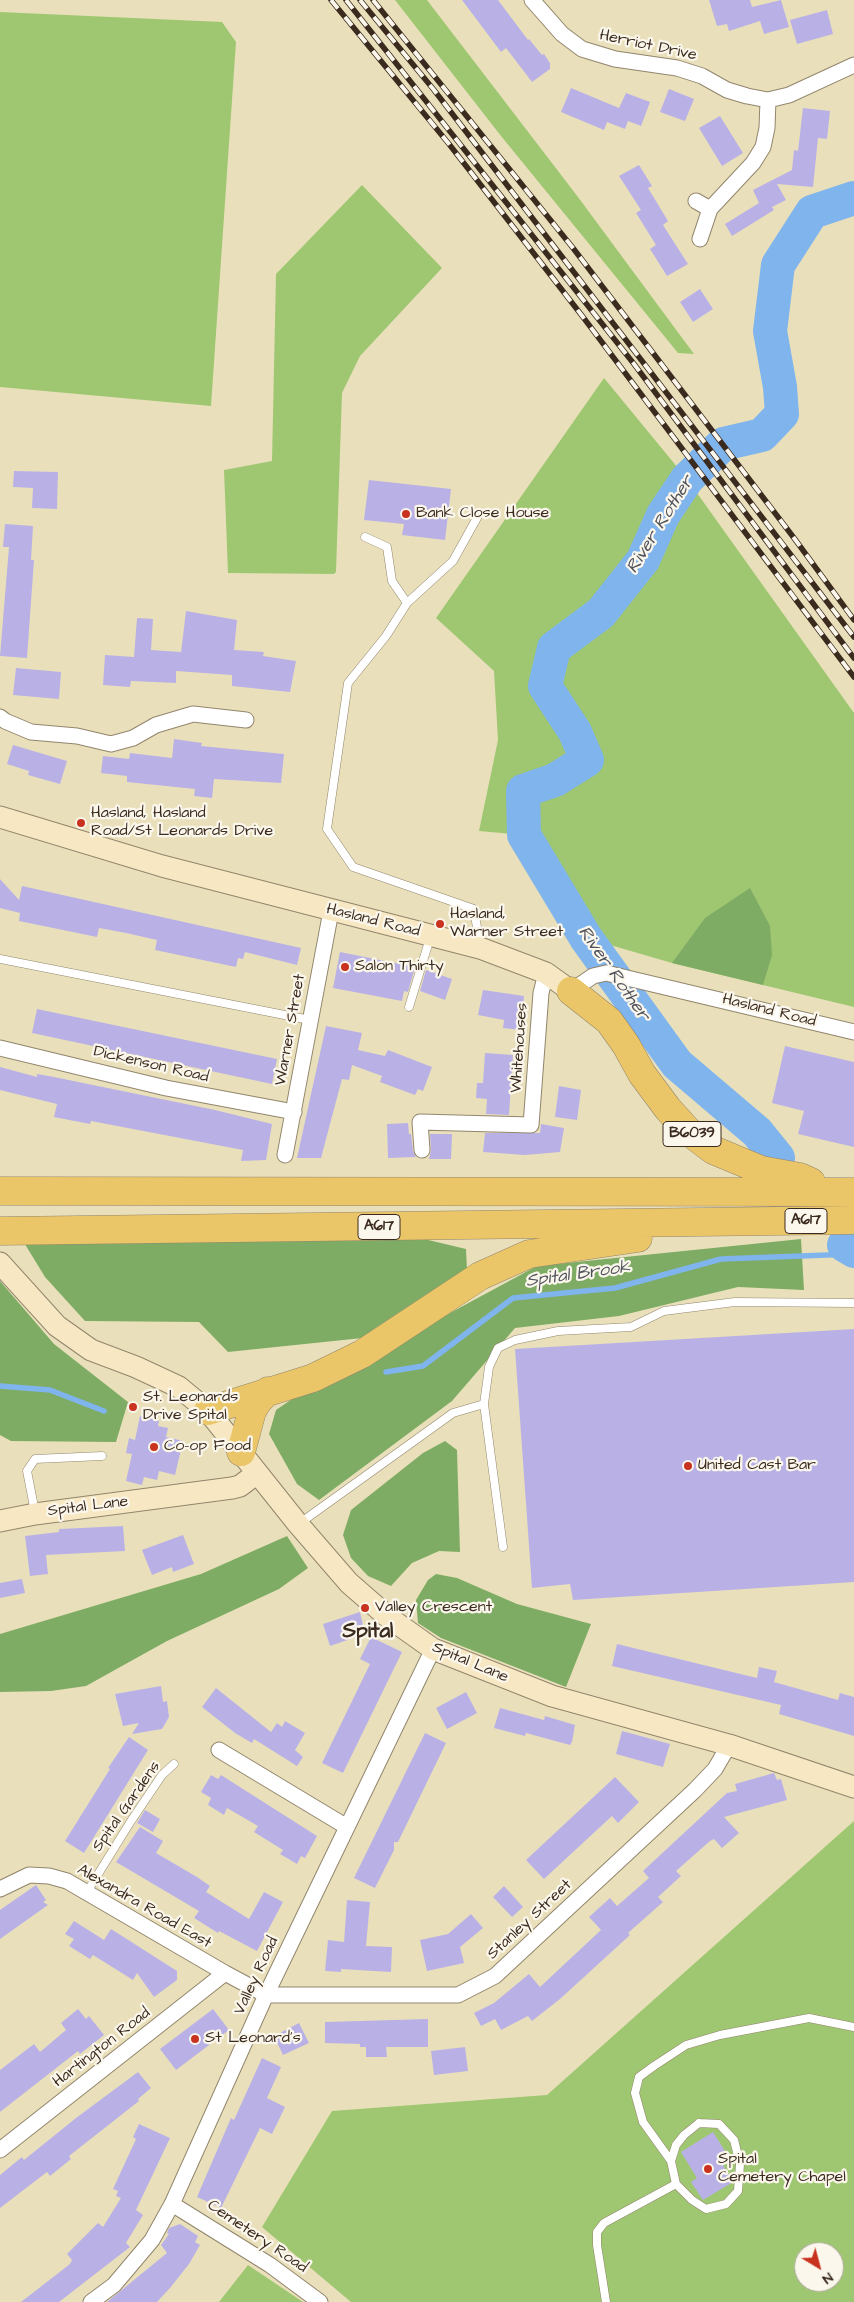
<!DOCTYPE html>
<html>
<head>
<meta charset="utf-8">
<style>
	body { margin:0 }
	#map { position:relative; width:854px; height:2302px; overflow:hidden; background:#e9e0bb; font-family:"Architects Daughter",sans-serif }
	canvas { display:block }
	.north { position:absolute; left:794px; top:2242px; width:50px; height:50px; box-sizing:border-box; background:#fbf7ec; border:1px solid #aea59a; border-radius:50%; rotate:143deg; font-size:14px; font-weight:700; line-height:20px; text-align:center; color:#3b2a1e }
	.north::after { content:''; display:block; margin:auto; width:18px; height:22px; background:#c8321e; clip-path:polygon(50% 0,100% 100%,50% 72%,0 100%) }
</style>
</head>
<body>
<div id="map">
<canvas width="854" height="2302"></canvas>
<div class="north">N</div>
</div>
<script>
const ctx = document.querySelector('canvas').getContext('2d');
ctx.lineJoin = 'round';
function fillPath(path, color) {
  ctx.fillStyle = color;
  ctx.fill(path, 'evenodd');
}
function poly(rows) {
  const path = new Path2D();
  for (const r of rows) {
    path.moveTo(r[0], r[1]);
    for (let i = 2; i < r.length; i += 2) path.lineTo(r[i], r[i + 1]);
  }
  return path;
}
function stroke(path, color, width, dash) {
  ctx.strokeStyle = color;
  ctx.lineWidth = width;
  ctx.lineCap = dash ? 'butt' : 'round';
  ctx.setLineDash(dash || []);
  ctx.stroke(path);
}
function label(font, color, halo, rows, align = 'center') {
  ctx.font = font + ' "Architects Daughter",sans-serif';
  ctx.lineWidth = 4.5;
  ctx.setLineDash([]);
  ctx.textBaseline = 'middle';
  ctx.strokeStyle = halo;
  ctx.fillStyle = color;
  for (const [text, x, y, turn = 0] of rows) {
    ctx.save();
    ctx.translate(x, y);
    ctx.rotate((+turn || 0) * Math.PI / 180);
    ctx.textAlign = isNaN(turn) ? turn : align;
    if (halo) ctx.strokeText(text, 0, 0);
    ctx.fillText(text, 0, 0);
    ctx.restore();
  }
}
fillPath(poly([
	[395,0,427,0,578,197,694,354,678,353,501,136],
	[0,12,222,22,236,42,211,406,0,387],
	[362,185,442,268,360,356,342,393,336,572,334,574,228,573,224,470,272,461,276,274],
	[604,378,687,479,854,713,854,1007,672,963,586,938,524,835,479,831,498,740,494,671,436,618],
	[854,1821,854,2302,351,2302,262,2227,332,2111,547,2095],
	[804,2252,834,2252,834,2282,804,2282],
	[248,2265,303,2302,219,2302]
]), '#9fc772');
fillPath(poly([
	[750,888,770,926,772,955,763,985,672,963,705,918],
	[420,1238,466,1249,467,1270,372,1337,228,1352,199,1322,85,1321,45,1277,23,1241],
	[801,1239,804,1290,738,1287,619,1316,515,1328,452,1401,319,1500,297,1484,269,1434,276,1410,298,1395,537,1266],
	[0,1281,54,1344,128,1402,116,1442,11,1441,0,1435],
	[445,1441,457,1450,460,1552,439,1551,412,1563,391,1586,368,1576,351,1558,343,1535,351,1510,423,1453],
	[287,1536,308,1568,279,1589,167,1641,86,1686,51,1691,0,1692,0,1634,201,1574],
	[436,1574,457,1578,517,1604,591,1624,566,1687,441,1638,418,1623,416,1600,428,1580]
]), '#7fac64');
stroke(poly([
	[386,1372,423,1366,513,1298,615,1288,721,1259,854,1254],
	[0,1386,50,1390,104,1411]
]), '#7fb4ed', 5.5);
stroke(poly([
	[778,1158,757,1132,677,1064,586,938,524,835,523,791,555,780,587,760,575,732,545,686,554,648,601,613,643,560,663,515,687,479,723,444,762,435,782,414,780,387,770,331,778,265,812,212,854,198],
	[844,1245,854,1251]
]), '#7fb4ed', 34);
fillPath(poly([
	[462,0,498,0,528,40,529,39,542,55,544,54,550,63,550,69,532,82,506,48,501,52],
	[709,0,750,0,752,7,781,0,789,27,764,34,760,21,729,31,727,24,717,26],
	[827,10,833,34,797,44,790,20],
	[571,88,619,108,626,93,650,102,641,126,628,121,625,129,607,122,604,130,561,112],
	[669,89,694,99,685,121,660,112],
	[803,108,830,111,827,139,818,138,813,187,777,184,786,200,772,207,774,210,732,236,725,224,759,203,753,190,792,170,794,150,798,151],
	[720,116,743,153,722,166,699,128],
	[639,165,652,186,648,188,668,221,663,225,688,264,667,276,650,249,656,245,636,213,641,210,619,176],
	[700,289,713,309,693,322,680,302],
	[14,471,58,472,57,509,32,508,33,488,13,487],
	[369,480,451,489,445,540,402,535,404,524,364,520],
	[5,524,33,526,31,560,34,560,27,658,0,656,9,547,3,547],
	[186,611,237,620,234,650,264,652,263,656,296,661,290,692,232,686,232,675,176,671,176,683,131,681,130,687,103,685,105,655,134,657,137,618,153,619,151,650,181,652],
	[16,668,61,672,59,699,13,695],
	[174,739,202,743,201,746,284,754,281,783,214,779,212,798,194,796,195,789,127,782,127,776,101,773,103,756,129,759,130,753,172,758],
	[13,745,67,761,60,784,28,775,29,771,7,764],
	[0,879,19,900,22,886,301,948,297,965,245,952,243,959,238,958,236,967,155,950,157,940,126,933,99,928,97,937,19,921,20,913,0,908],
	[340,952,415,967,408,992,404,991,402,1001,333,988],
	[426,970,452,979,445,1000,420,991],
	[483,990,524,996,521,1030,503,1028,504,1020,478,1015],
	[37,1009,277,1059,272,1084,32,1033],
	[326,1026,362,1033,358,1050,385,1056,388,1050,432,1067,423,1091,418,1089,415,1095,380,1082,382,1076,352,1065,349,1080,342,1079,321,1158,297,1158],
	[785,1046,854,1062,854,1147,798,1134,804,1111,772,1103],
	[485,1053,513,1055,509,1115,486,1114,487,1099,476,1098,477,1083,483,1083],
	[0,1067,37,1077,37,1074,49,1076,215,1110,272,1124,266,1160,241,1161,243,1150,91,1121,90,1124,54,1117,57,1104,0,1090],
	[559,1086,581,1090,577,1120,555,1117],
	[408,1123,409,1134,411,1134,413,1151,416,1157,388,1158,387,1124],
	[541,1124,564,1128,560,1152,525,1155,483,1152,485,1133,540,1133],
	[430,1134,452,1134,451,1159,429,1159,431,1150],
	[854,1329,854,1582,573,1600,570,1584,532,1588,515,1349],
	[140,1416,155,1419,159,1421,158,1426,168,1428,166,1437,183,1441,175,1475,159,1471,157,1480,144,1477,142,1485,126,1481,132,1454,126,1453,129,1438,135,1440],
	[123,1526,125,1551,46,1555,48,1574,30,1576,25,1536,59,1532,59,1529],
	[183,1535,194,1564,173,1572,172,1567,152,1575,142,1550],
	[22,1579,25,1593,0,1598,0,1583],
	[360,1612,365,1634,330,1646,323,1624],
	[371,1637,402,1652,343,1773,322,1763,370,1664,360,1659],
	[617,1644,757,1678,759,1667,777,1671,774,1682,838,1700,840,1693,854,1697,854,1736,779,1714,781,1705,612,1666],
	[161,1686,163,1702,167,1701,169,1717,162,1729,132,1734,139,1723,123,1726,115,1694],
	[216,1688,271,1732,277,1723,282,1727,285,1721,305,1733,295,1750,303,1757,297,1766,254,1739,252,1743,235,1733,202,1707],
	[466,1692,477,1713,447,1729,436,1708],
	[500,1708,544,1720,545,1716,575,1725,572,1742,570,1745,526,1733,525,1736,494,1728],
	[622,1731,670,1744,663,1767,616,1754],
	[425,1733,446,1743,398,1842,394,1842,394,1850,375,1888,354,1878],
	[129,1737,148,1750,84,1853,65,1841,110,1769,108,1768],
	[774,1773,777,1780,781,1779,787,1800,724,1817,739,1833,722,1848,714,1839,710,1841,676,1871,681,1876,658,1897,663,1902,628,1933,630,1935,560,1999,532,2021,528,2016,501,2030,495,2019,481,2026,474,2013,494,2003,529,1974,540,1987,601,1930,589,1917,610,1898,617,1906,649,1878,643,1871,727,1793,737,1791,735,1784],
	[211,1775,218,1779,221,1775,317,1836,305,1858,301,1856,297,1864,280,1854,283,1850,254,1832,258,1826,227,1808,224,1815,208,1805,211,1798,201,1792],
	[615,1777,639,1802,618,1823,612,1816,544,1879,526,1860],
	[145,1810,160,1819,153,1832,137,1823],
	[140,1827,163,1841,156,1853,197,1877,210,1886,206,1892,249,1919,264,1892,283,1902,257,1951,219,1931,218,1933,194,1918,199,1911,116,1862],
	[36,1885,46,1900,43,1902,48,1905,0,1939,0,1910],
	[504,1886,523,1907,512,1917,493,1897],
	[347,1900,370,1902,366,1946,392,1947,391,1972,341,1969,341,1972,325,1971,328,1940,344,1942],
	[471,1914,483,1928,460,1947,464,1963,427,1971,420,1940,448,1934],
	[74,1921,104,1940,111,1929,177,1971,177,1980,154,1997,137,1973,133,1980,93,1955,90,1959,69,1946,74,1939,65,1934],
	[78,2009,86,2019,89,2016,104,2035,80,2054,78,2051,0,2112,0,2070,34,2044,40,2052,66,2030,61,2023],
	[213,2009,229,2030,176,2070,160,2049],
	[428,2019,428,2047,386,2047,387,2057,366,2057,366,2047,360,2047,360,2044,325,2043,325,2022],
	[299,2023,309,2043,283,2055,274,2036],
	[465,2047,468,2071,434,2075,431,2051],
	[262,2058,281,2067,267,2098,285,2107,272,2134,260,2128,221,2208,197,2197,231,2118,234,2120],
	[138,2072,151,2088,138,2099,139,2101,69,2156,71,2159,50,2176,47,2172,0,2208,0,2175,22,2157,24,2160,76,2118],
	[139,2124,170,2138,136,2210,143,2215,126,2243,130,2247,59,2302,21,2302,70,2264,72,2260,67,2254,98,2223,103,2227,121,2198,116,2196,118,2191,113,2189,136,2139,133,2137],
	[713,2132,728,2156,720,2160,733,2182,703,2200,691,2182,697,2178,681,2152],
	[180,2224,198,2236,195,2242,200,2245,189,2264,170,2288,157,2302,107,2302,167,2253,161,2245,169,2234,167,2233,169,2228]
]), '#b9b1e6');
const lane = poly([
	[478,516,453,561,407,603,386,636,348,683,327,829,353,867,474,909,480,946],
	[365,537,387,547,392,581,407,603],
	[0,959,310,1020],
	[409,1007,430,938],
	[484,1404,503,1547],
	[35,1512,27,1471,35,1459,102,1456],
	[300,1523,453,1413,484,1404,489,1367,498,1348,515,1340,558,1331,631,1327,664,1311,735,1302,854,1303],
	[87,1892,131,1821,162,1775,174,1764],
	[699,2123,719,2124,734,2140,740,2164,738,2191,726,2204,706,2209,692,2200,676,2184,671,2161,676,2145,684,2135,699,2123],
	[671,2161,643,2122,635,2093,639,2077,654,2066,686,2045,720,2035,809,2018,854,2027],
	[606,2302,597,2245,597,2232,604,2223,676,2184]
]);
const street = poly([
	[532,0,562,34,582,49,615,59,677,68,702,76,727,90,747,96,768,100,789,95,854,65],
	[696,201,710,209],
	[700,239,710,209,753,163,763,147,767,128,768,100],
	[0,717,5,721,31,732,77,736,111,744,133,738,156,725,193,714,246,720],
	[571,991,593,976,606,973,854,1032],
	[0,1048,166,1088,294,1112],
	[422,1150,420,1122,531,1125,541,993,546,973],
	[285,1155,331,911],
	[219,1750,347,1827],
	[0,1889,29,1875,49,1876,67,1881,225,1973,266,1995,458,1995,495,1976,695,1790,715,1769,729,1745],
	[0,2150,225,1973],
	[172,2204,270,2265,320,2302],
	[91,2302,114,2285,152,2240,172,2204,266,1995,433,1649]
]);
const secondary = poly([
	[0,817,162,866,480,948,546,973,571,991],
	[0,1263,57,1326,91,1350,136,1367,179,1387,208,1411,298,1524,349,1583,388,1617,433,1649,552,1696,729,1745,854,1787],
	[0,1521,35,1514,232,1488,240,1486,257,1473]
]);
const highway = poly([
	[571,991,609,1021,626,1045,642,1074,668,1109,688,1131,713,1150,761,1170,800,1177,811,1182],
	[0,1191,854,1192],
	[0,1231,854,1220],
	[208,1411,313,1378,362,1354,480,1276,529,1254,638,1238],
	[241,1452,252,1411,258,1401,268,1391]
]);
stroke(lane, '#92856c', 9);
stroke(street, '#92856c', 17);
stroke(secondary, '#92856c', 23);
stroke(highway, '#92856c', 29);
stroke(lane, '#fff', 8);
stroke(street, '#fff', 15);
stroke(secondary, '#f7e8c3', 21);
stroke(highway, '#ebc669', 28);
const rail = poly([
	[331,0,449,144,583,317,854,677],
	[346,0,634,364,854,658],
	[360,0,434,90,854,637],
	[373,0,573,248,794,538,854,620]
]);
stroke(rail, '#3b2a1e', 5.5);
stroke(rail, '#fbf7ec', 4, [11]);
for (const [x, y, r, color] of [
	[406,514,5,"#c8321e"],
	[81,823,5,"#c8321e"],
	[440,924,5,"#c8321e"],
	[345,967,5,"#c8321e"],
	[133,1407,5,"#c8321e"],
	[154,1447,5,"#c8321e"],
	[688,1466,5,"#c8321e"],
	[365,1608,5,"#c8321e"],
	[195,2039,5,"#c8321e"],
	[708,2169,5,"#c8321e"]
]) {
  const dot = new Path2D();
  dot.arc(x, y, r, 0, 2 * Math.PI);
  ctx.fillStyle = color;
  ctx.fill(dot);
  stroke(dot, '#fbf7ec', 2);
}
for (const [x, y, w] of [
	[692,1134,58],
	[806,1221,42],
	[379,1227,42]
]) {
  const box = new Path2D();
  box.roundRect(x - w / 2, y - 12.5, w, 25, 4);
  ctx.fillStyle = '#fbf7ec';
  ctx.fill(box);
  stroke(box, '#3b2a1e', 1);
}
label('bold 15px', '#3b2a1e', null, [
	["B6039",692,1134],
	["A617",806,1221],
	["A617",379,1227]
]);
label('16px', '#3b2a1e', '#fbf7ec', [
	["Herriot Drive",648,46,12],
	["Hasland Road",373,921,14],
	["Hasland Road",769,1011,14],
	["Warner Street",291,1030,-80],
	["Whitehouses",520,1048,-86],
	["Dickenson Road",151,1065,13],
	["Spital Lane",88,1507,-7],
	["Spital Lane",470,1663,23],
	["Spital Gardens",127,1807,-55],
	["Alexandra Road East",144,1907,30],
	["Stanley Street",530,1920,-43],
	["Valley Road",257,1976,-65],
	["Hartington Road",102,2048,-38],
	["Cemetery Road",257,2237,34]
]);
label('16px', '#3b2a1e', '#fbf7ec', [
	["Bank Close House",416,514],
	["Hasland, Hasland",91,814],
	["Road/St Leonards Drive",91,832],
	["Hasland,",450,915],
	["Warner Street",450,933],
	["Salon Thirty",355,967],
	["St. Leonards",143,1398],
	["Drive Spital",143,1416],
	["Co-op Food",164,1447],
	["United Cast Bar",698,1466],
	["Valley Crescent",375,1608],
	["St Leonard's",205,2039],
	["Spital",718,2160],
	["Cemetery Chapel",718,2178]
], 'left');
label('italic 18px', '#4f535c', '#fbf7ec', [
	["River Rother",661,525,-58],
	["River Rother",613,974,55],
	["Spital Brook",578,1275,-8]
]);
label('bold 21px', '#3b2a1e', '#fbf7ec', [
	["Spital",368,1633]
]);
</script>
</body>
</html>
